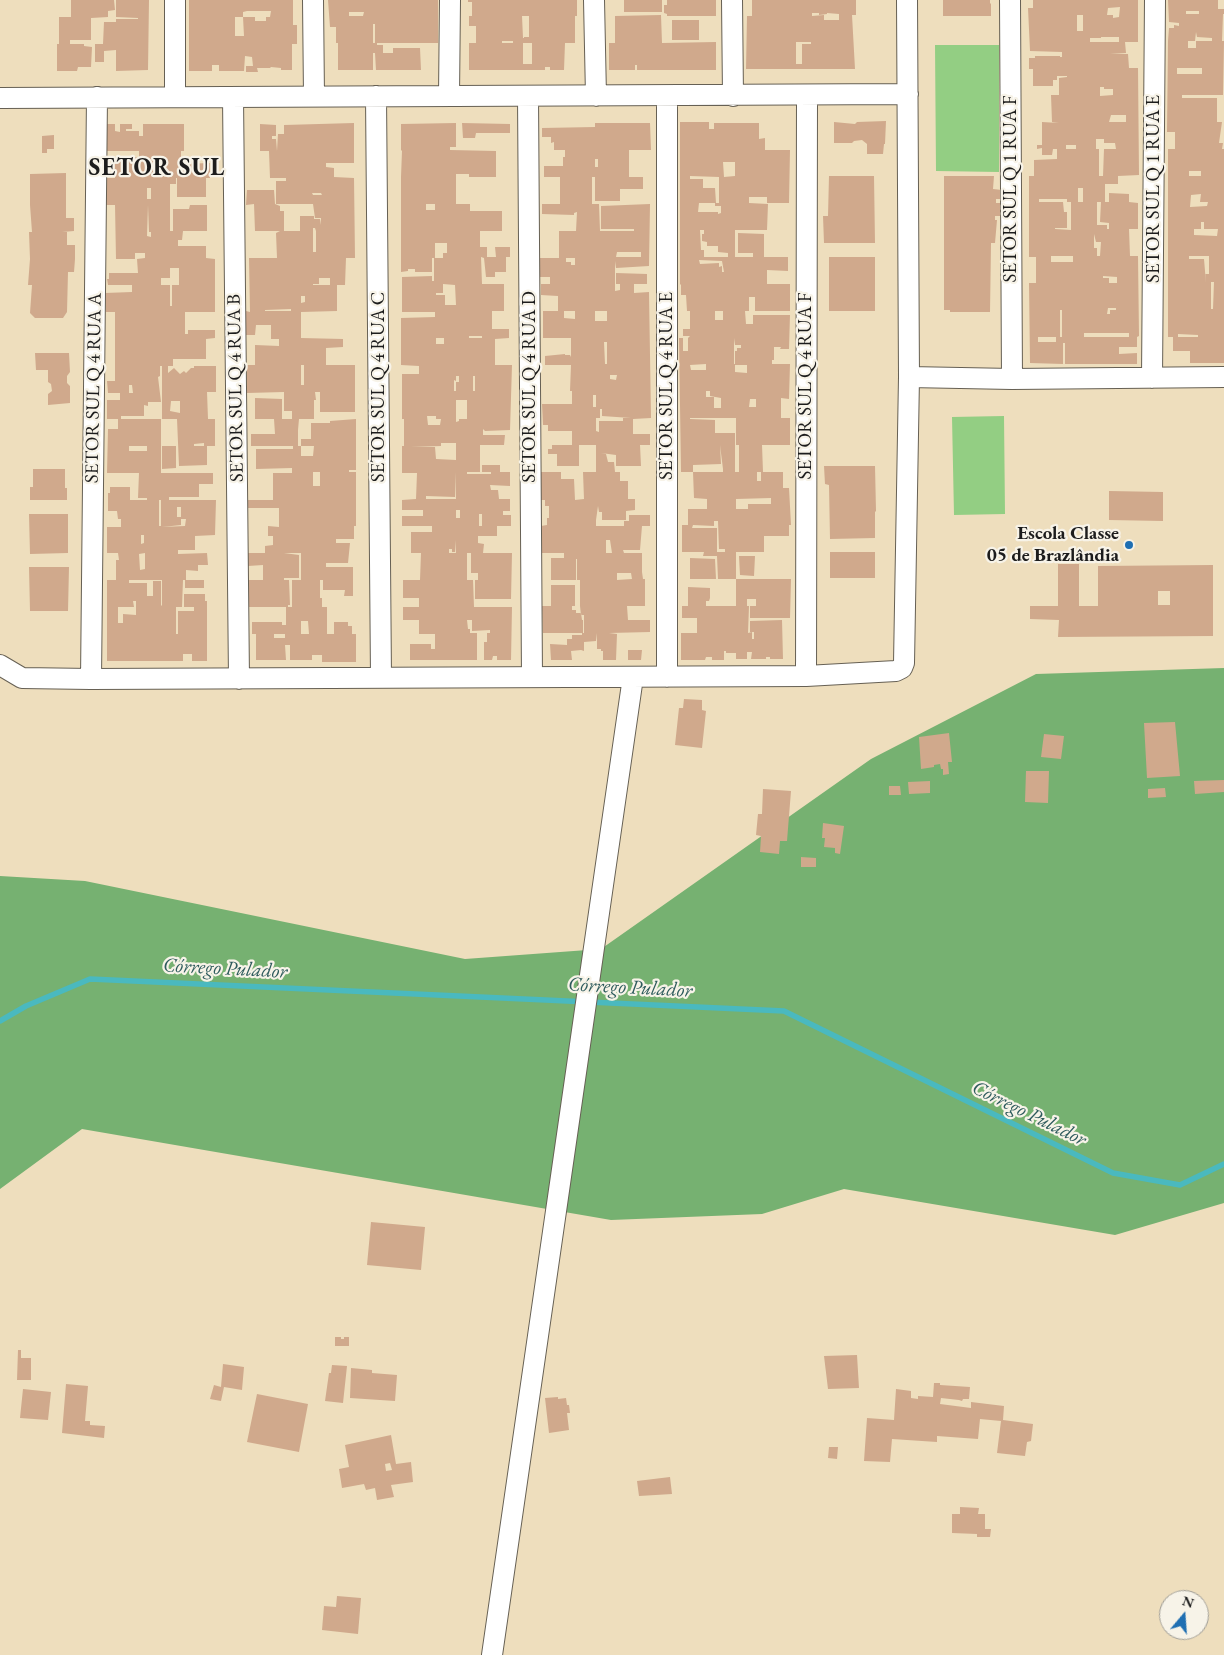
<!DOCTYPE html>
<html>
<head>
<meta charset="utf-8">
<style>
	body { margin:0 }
	#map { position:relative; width:1224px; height:1655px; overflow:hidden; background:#eedebd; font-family:"EB Garamond",serif }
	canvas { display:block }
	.north { position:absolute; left:1159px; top:1590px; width:50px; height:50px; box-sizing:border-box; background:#f7f3e8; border:1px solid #9f9d96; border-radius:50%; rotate:18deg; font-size:14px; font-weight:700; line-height:20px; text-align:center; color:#1c1c1c }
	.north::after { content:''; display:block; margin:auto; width:18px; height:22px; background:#1f6fb2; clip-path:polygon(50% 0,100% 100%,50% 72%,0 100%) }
</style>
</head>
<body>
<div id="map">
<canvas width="1224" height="1655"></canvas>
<div class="north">N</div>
</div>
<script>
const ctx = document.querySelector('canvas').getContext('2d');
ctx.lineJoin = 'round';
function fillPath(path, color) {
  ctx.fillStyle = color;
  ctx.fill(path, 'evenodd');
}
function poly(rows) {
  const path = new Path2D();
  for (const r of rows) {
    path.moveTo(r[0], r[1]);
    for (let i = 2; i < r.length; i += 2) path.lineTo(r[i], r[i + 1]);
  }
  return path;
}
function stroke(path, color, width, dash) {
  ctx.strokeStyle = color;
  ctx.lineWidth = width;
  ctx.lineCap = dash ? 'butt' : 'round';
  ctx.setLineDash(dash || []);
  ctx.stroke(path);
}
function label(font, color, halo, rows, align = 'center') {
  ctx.font = font + ' "EB Garamond",serif';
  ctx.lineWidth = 4.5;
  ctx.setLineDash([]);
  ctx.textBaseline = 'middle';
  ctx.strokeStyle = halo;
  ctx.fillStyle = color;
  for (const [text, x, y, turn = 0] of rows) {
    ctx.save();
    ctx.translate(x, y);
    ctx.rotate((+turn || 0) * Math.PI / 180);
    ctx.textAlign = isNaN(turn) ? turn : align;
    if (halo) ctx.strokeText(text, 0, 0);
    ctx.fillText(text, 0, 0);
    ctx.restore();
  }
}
fillPath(poly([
	[935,45,999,45,999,172,936,171],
	[1004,416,1005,514,954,515,952,417]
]), '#93ce83');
fillPath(poly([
	[1224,668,1224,1203,1115,1235,844,1189,762,1214,611,1220,82,1129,0,1189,0,876,85,881,465,959,601,949,871,759,1036,674]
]), '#76b171');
stroke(poly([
	[0,1021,26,1006,90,979,784,1011,1113,1173,1180,1185,1224,1164]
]), '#4ab9bf', 5.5);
fillPath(poly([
	[71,0,114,0,115,10,108,11,108,17,91,18,91,40,70,40,70,44,84,44,84,46,92,47,91,67,78,67,77,71,57,71,57,44,59,44,59,17,71,17],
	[116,0,149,0,148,70,116,71,116,50,104,51,104,62,95,62,95,44,103,44,104,22,116,22,116,19,138,19,138,18,116,17],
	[189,0,293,0,293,25,297,25,297,44,292,44,292,70,281,70,281,68,271,67,270,68,257,68,258,72,246,72,246,66,253,66,252,57,245,56,244,71,219,71,219,65,212,65,212,71,189,71],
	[247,11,271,11,270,17,266,17,266,21,255,21,255,17,243,17,244,36,235,36,235,17,243,17,243,12],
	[328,0,438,0,438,43,377,43,377,45,383,45,383,53,393,53,393,48,420,48,421,70,376,70,375,53,373,53,373,70,338,70,338,43,336,43,336,27,330,27],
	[349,12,364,12,363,16,349,16],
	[373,24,375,24,375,43,373,43],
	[468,0,577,0,577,16,575,16,575,43,565,43,564,70,550,70,550,67,545,67,545,70,469,70,469,43,476,43,476,26,469,26,469,16,472,16,472,2,468,2],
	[522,16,529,16,529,37,524,37,524,38,523,38],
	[502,41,513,41,513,43,502,43],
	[523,43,532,43,532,64,523,64],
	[624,0,662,0,662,12,624,12],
	[667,0,716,0,716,16,667,16,667,14,664,13,664,5,667,5],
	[752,0,856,0,856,15,852,15,855,69,746,69,747,16,752,16],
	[812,13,819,13,819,15,827,14,827,13,839,14,839,20,824,20,824,15,812,16],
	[796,42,811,42,811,44,802,44,802,64,796,64],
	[943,0,990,0,990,4,991,3,991,16,943,16],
	[1033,0,1138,0,1138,42,1125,42,1126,53,1110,54,1128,54,1129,68,1138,68,1139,175,1118,176,1118,184,1105,184,1105,202,1109,202,1109,193,1129,194,1129,202,1138,203,1138,229,1129,229,1130,256,1138,256,1139,336,1137,337,1137,347,1119,347,1119,354,1137,353,1137,364,1065,364,1065,343,1063,343,1063,364,1030,363,1029,283,1036,283,1036,257,1029,257,1029,176,1034,176,1034,160,1057,159,1057,149,1053,149,1052,155,1042,155,1042,148,1037,149,1037,145,1042,145,1042,122,1059,123,1052,122,1051,95,1059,95,1059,78,1067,77,1067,76,1057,76,1057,80,1053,80,1053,86,1033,86,1033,69,1029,69,1029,58,1035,58,1035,56,1060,56,1060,57,1062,57,1062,52,1030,51,1028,8,1033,8],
	[1120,7,1119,17,1113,18,1113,15,1107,15,1108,8],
	[1077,15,1083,15,1083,31,1077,31],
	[1101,37,1119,37,1119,42,1090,42,1090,38,1101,38],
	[1100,87,1104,87,1104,89,1113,89,1113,95,1100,96],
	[1111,115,1126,115,1126,122,1109,122],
	[1096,139,1104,139,1104,143,1115,143,1116,149,1104,149,1103,176,1099,176,1099,149,1096,149],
	[1066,145,1076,145,1076,149,1066,149],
	[1078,188,1083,188,1083,202,1078,202],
	[1039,199,1067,199,1067,202,1071,202,1071,230,1055,229,1055,228,1067,228,1067,212,1064,212,1063,202,1039,202],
	[1097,202,1101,202,1100,222,1109,223,1109,229,1107,229,1107,225,1097,225],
	[1094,234,1096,242,1101,242,1100,256,1097,256,1097,248,1094,248],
	[1051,256,1073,256,1073,262,1051,262],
	[1103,276,1117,277,1117,283,1109,283,1109,278,1103,278],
	[1108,308,1116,308,1116,310,1110,310,1110,314,1107,314],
	[1060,310,1062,310,1062,337,1060,337],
	[1084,333,1129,333,1129,337,1084,337],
	[1038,337,1056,337,1056,342,1038,342],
	[1168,0,1218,0,1218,9,1224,9,1224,14,1223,14,1222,41,1224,41,1223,95,1182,95,1182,98,1217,98,1217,122,1222,122,1219,143,1223,143,1222,149,1224,149,1224,363,1190,363,1190,351,1173,351,1173,337,1168,337,1168,149,1175,149,1175,132,1167,132,1168,41,1169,28,1174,28,1174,25,1179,26,1179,23,1169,22],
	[1186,11,1199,11,1199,14,1186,14],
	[1196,32,1197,37,1212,38,1212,41,1196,41,1196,48,1188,48,1188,41,1195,41],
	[1177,68,1202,68,1202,74,1177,74],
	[1189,171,1201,171,1201,176,1189,176],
	[1201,194,1200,202,1208,202,1207,206,1190,207,1191,195],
	[1201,222,1204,222,1204,229,1218,229,1217,236,1194,235,1194,229,1201,229],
	[1189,256,1209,256,1209,274,1205,274,1206,283,1204,259,1189,259],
	[1211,282,1214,282,1213,309,1211,309],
	[1178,334,1198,335,1198,337,1178,337],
	[661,15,662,43,716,42,716,70,637,70,637,65,635,65,635,70,609,70,609,43,615,43,615,16],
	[672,20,699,20,699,40,672,40],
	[886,121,885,144,884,144,883,154,867,154,867,144,862,140,854,141,852,143,834,143,834,122,855,124,857,122],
	[680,122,709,122,709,129,714,129,714,123,759,123,759,139,765,138,765,150,790,150,789,203,767,203,767,197,749,197,749,203,768,204,767,230,735,230,735,257,753,257,753,253,738,253,738,233,764,234,764,257,788,257,788,271,767,270,767,284,790,284,790,311,755,311,755,297,749,297,749,311,745,311,746,324,753,324,753,315,790,315,789,349,780,349,781,347,774,347,774,360,772,360,772,364,790,364,789,399,781,398,781,418,790,418,790,445,762,445,763,472,783,472,783,488,789,488,791,525,789,525,789,536,764,536,764,552,736,552,736,579,718,579,717,556,703,556,704,552,682,552,682,525,688,525,688,509,707,509,707,499,694,498,693,472,723,472,723,469,720,445,721,464,693,465,693,472,681,472,679,338,683,338,683,351,688,351,688,338,690,336,683,336,683,329,690,329,690,311,687,311,686,295,681,295,681,285,680,284],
	[723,162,735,162,735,176,724,177],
	[690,176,719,177,719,203,716,203,715,188,703,188,703,179,690,179],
	[699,203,715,203,715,206,721,206,721,213,718,214,718,212,698,212],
	[700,230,704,230,704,234,702,234,702,241,707,242,707,246,718,246,718,252,728,253,728,257,704,257,704,250,701,250],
	[699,260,722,261,724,272,722,272,722,266,719,267,719,263,700,264],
	[715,311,723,311,723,320,715,320],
	[734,338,735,345,741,345,741,348,737,348,737,351,735,351,735,364,734,364],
	[706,364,706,370,691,370,690,365],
	[735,365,747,365,747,373,735,372],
	[706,391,710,391,710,396,721,398,721,408,714,408,714,397,706,397],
	[750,399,756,399,756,407,749,407],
	[690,418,736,418,736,445,739,445,739,472,735,472,735,433,715,433,715,420,690,419],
	[757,472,761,472,761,481,757,481],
	[771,498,771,504,748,504,748,509,736,509,736,499],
	[714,521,718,521,719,549,725,549,725,552,717,552,717,528,692,528,693,525,714,526],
	[354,123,354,163,326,163,326,167,334,168,334,177,354,178,355,258,346,258,345,285,337,285,337,311,301,312,301,338,343,339,343,347,326,348,326,365,355,365,355,412,320,412,320,392,315,392,316,400,314,400,314,419,299,419,298,430,298,446,301,446,301,456,313,456,314,446,301,446,301,439,311,439,311,423,330,423,330,421,356,419,356,470,349,470,349,472,356,472,356,526,354,526,354,539,336,539,336,543,350,543,348,563,326,563,326,567,353,567,353,596,344,596,345,590,323,590,323,580,320,580,320,598,322,598,322,607,327,607,327,634,334,634,334,622,348,622,348,626,352,626,352,634,356,634,356,662,322,662,322,655,312,655,312,660,290,660,290,645,285,645,286,660,256,660,256,634,252,634,252,622,282,622,282,625,286,625,286,607,247,607,247,580,263,580,263,565,248,566,248,553,265,553,265,546,273,545,273,536,268,536,268,526,279,527,279,508,248,508,248,500,273,500,273,473,292,473,292,468,256,469,256,449,293,449,293,446,251,446,251,434,275,434,274,419,255,419,255,398,282,399,282,419,292,419,292,411,284,411,284,392,247,393,247,365,255,365,255,345,279,346,279,337,279,339,271,339,271,325,256,325,255,335,246,335,246,311,250,312,249,258,277,258,276,233,280,231,255,231,254,204,246,205,247,190,274,190,275,204,280,206,280,211,284,211,284,231,300,231,300,216,314,216,314,219,320,219,321,225,321,218,315,218,313,204,276,204,276,181,286,181,286,178,270,178,269,151,260,151,260,124,276,125,276,136,272,136,272,139,276,139,277,151,278,134,284,134,284,125],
	[312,193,321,193,323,197,322,195,313,195],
	[313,228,315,228,316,231,316,252,313,252],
	[319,278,330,278,330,285,313,285,313,284,319,284],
	[301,296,305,296,305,302,301,303],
	[291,309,291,311,265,311,265,310],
	[301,365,304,365,304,385,301,385],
	[313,472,320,472,320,486,313,486],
	[284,553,301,553,301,580,292,580,292,607,288,607,288,605,290,605,289,580,284,580,284,578,299,578,299,555],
	[301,621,308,621,309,634,301,634],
	[274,634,285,634,285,638,274,638],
	[456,123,456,147,450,147,450,150,496,151,496,177,469,177,469,174,456,174,456,204,470,204,470,211,502,211,502,231,480,231,480,247,487,247,487,257,496,257,495,247,510,247,510,257,506,257,506,272,495,272,495,277,486,277,484,258,481,257,482,284,504,284,504,311,492,311,492,329,509,329,509,338,495,339,495,365,512,365,510,430,485,431,483,429,483,435,505,435,504,445,480,445,480,472,467,472,467,474,491,474,491,472,482,472,482,465,500,465,500,472,510,472,510,486,490,485,491,490,498,490,499,499,510,499,510,511,503,511,503,515,511,515,511,526,497,526,497,536,478,536,478,543,484,544,483,553,512,553,511,599,475,599,475,580,478,580,478,573,471,573,471,553,467,553,467,580,473,580,474,607,512,607,511,660,497,660,497,656,493,656,492,660,484,660,484,642,487,642,487,633,490,633,490,630,472,631,472,620,467,620,468,629,470,629,470,633,477,633,477,660,410,660,410,644,431,644,431,649,435,649,435,634,419,634,419,620,403,620,403,607,419,607,419,598,403,598,403,580,420,580,421,553,411,553,411,532,432,532,432,526,402,526,402,516,423,516,423,510,402,510,402,500,416,499,417,473,402,473,402,446,404,446,404,419,402,419,402,374,419,374,419,366,401,365,401,318,435,317,435,312,402,312,402,277,432,276,432,281,434,281,434,258,432,258,432,272,415,272,415,269,408,269,408,271,401,272,401,177,402,151,401,150,401,124],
	[426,204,435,204,435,210,426,210],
	[435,243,447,243,447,253,443,253,443,258,435,258],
	[443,284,455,285,456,305,445,305,445,295,436,295,436,293,443,293],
	[469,336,482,336,482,338,469,338],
	[436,338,444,338,444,344,436,344],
	[456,376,459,376,459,382,456,382,456,391,454,391,454,380,456,381],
	[473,376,475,376,475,391,485,391,473,391],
	[456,400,467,400,467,419,459,419,459,421,456,422],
	[427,416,436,416,436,419,441,419,440,425,428,425],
	[441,443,456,443,456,460,436,459,435,447,411,447,441,446],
	[455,472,456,499,426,499,426,496,455,497],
	[456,510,460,510,460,518,456,518],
	[479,514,482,514,482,526,479,526],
	[455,540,456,553,449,553,449,549,452,549,452,552,455,552],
	[462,123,510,124,510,133,476,133,475,138,463,138],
	[595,123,650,123,651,150,629,150,629,177,643,177,643,189,620,189,620,201,595,201,595,177,592,177,592,204,599,204,600,231,634,231,634,229,601,229,601,206,650,204,649,266,616,268,615,261,615,291,620,290,620,284,616,284,616,273,647,274,647,284,634,284,634,293,649,292,651,418,633,419,633,434,650,434,650,445,640,445,641,466,616,466,616,455,601,453,606,454,608,462,614,462,615,472,620,472,620,481,628,481,628,499,635,499,635,510,626,511,626,520,602,520,602,512,599,512,598,506,596,520,596,526,624,526,624,521,629,521,629,515,650,515,650,526,642,526,640,550,623,550,624,553,642,553,642,572,643,579,645,579,645,606,627,606,628,620,650,620,650,632,609,633,617,634,616,660,603,660,603,651,601,651,601,649,597,649,597,633,596,641,584,642,584,651,581,650,571,651,572,660,551,660,550,644,567,645,567,639,572,639,572,635,582,635,582,633,584,633,584,615,581,615,580,606,580,580,577,580,577,559,576,559,576,580,551,580,551,558,564,558,564,553,541,553,541,526,547,525,547,518,549,518,549,506,545,506,545,500,541,500,541,472,561,472,561,479,574,479,575,500,584,499,583,472,596,472,596,445,579,445,579,466,557,466,557,454,548,454,548,449,552,449,552,445,572,445,572,431,548,431,548,425,543,425,542,404,572,404,572,391,570,391,571,365,545,365,545,356,565,354,565,355,570,355,571,357,571,338,543,338,543,311,558,311,558,296,541,295,541,284,550,284,550,277,540,277,540,258,559,258,559,231,576,231,577,212,574,213,574,215,542,214,542,204,560,204,560,177,544,177,544,166,563,166,563,157,565,157,565,150,554,150,554,142,551,143,551,137,542,137,542,128,595,127],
	[595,159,598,159,598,167,595,167],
	[617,252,641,252,641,257,616,257],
	[566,258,575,258,575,265,571,265,571,262,566,262],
	[564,311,575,311,575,319,564,318],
	[595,311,607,311,607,321,595,321],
	[604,342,607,342,607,364,605,364],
	[610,375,617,375,616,380,610,379],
	[593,395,596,395,596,407,593,407],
	[600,409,602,409,602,416,631,418,623,418,623,421,599,421,599,432,596,431,596,418,600,418],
	[606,540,610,540,612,553,606,553],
	[617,573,631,573,632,579,617,580],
	[105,124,115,124,115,131,120,132,120,124,132,124,132,129,126,129,126,131,139,131,139,136,143,136,143,124,184,124,184,151,181,151,181,164,210,163,210,178,206,178,206,197,177,197,177,178,176,178,176,184,170,184,170,231,173,231,173,209,189,209,190,205,207,205,207,231,183,231,182,240,178,240,178,246,206,246,206,258,215,259,215,312,185,312,185,334,188,334,188,330,215,330,215,338,206,339,206,359,173,359,173,366,168,366,168,373,174,368,180,374,184,371,186,373,191,368,194,368,194,366,216,366,216,392,207,392,208,419,215,419,215,446,207,446,207,465,179,466,177,419,162,419,162,366,160,366,160,376,158,377,161,402,148,402,148,406,144,405,144,416,121,416,121,419,161,419,161,473,213,473,213,484,199,484,199,497,169,497,169,500,216,500,215,535,195,536,195,550,178,550,178,554,207,553,208,565,198,565,198,571,186,570,186,580,204,580,204,588,185,588,185,580,183,580,182,607,176,607,176,634,178,634,178,611,194,611,194,607,184,607,184,594,205,594,205,601,207,601,207,661,192,661,192,654,183,654,183,661,107,661,107,580,116,580,116,560,119,560,118,553,107,553,107,527,121,527,121,519,118,519,117,511,108,511,108,493,110,493,110,487,130,487,130,500,147,500,147,498,138,498,139,473,107,473,108,429,118,429,118,419,107,419,107,400,120,400,120,393,108,393,107,381,115,381,115,312,106,312,105,293,132,292,132,285,108,285,107,279,109,279,109,273,138,273,137,259,145,258,145,253,135,253,135,259,116,259,115,205,106,205,106,178,115,178,114,157,139,157,139,151,105,151],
	[147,188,151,188,151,199,147,199],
	[148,205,149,232,151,232,151,237,147,236],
	[170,268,179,268,179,285,172,285,172,306,170,306,170,285,161,285,161,278,170,278],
	[129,385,132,385,133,393,129,393],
	[171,401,180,401,180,413,170,411],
	[204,443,204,446,194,446,194,444],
	[129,446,147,446,147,451,129,451],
	[159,500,161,500,161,526,159,526],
	[177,507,181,507,181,517,177,517],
	[181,519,186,519,185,526,162,527,181,525],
	[141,535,144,535,144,543,141,544],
	[145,553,145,569,140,570,139,554],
	[129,580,162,580,162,605,161,606,161,581,153,581,153,596,147,596,147,583,129,583],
	[133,601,136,601,136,615,123,614,123,623,118,623,118,607,134,607],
	[54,135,54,149,47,149,47,153,42,153,42,136],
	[66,173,66,218,74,218,74,231,62,232,67,232,67,245,75,245,75,259,74,272,68,272,67,312,63,318,35,318,30,313,32,285,28,285,30,259,29,232,32,232,30,205,30,174],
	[829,176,874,176,875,243,824,243,823,216,828,216],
	[944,176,994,176,993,189,1002,190,1002,199,996,199,996,203,1001,203,1001,216,995,216,995,220,997,220,995,243,991,243,990,312,950,312,950,310,944,310],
	[829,257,875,257,875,311,829,311],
	[35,353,69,353,70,372,67,376,67,383,70,386,70,403,48,405,48,394,52,391,51,384,48,382,48,370,36,370],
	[162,446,176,446,176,468,162,469],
	[824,466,875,466,876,511,875,512,875,538,830,539,829,485,825,484],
	[33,469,65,469,65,488,67,488,67,500,30,500,30,487,33,487],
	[1109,491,1163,492,1163,521,1109,520],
	[29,514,68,514,68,553,30,554],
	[830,552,875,552,875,578,830,578],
	[739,556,755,556,754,576,740,575],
	[690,558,715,559,716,579,690,579],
	[1058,564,1079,564,1079,606,1098,606,1098,566,1213,565,1213,636,1058,637,1059,620,1030,619,1030,606,1058,606],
	[1158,591,1170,591,1170,605,1158,605],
	[29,567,69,567,68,611,30,611],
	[736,579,791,579,790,618,750,618,750,606,756,606,756,599,747,599,747,606,749,606,748,633,752,632,752,639,754,639,754,632,750,632,750,621,782,620,783,659,770,659,770,657,766,657,766,659,751,659,752,652,747,652,747,659,736,659,736,653,726,653,726,651,724,651,724,660,712,660,712,657,706,657,705,660,681,660,681,633,697,633,697,618,682,618,682,606,688,606,688,587,710,588,710,598,709,601,706,601,706,606,736,606],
	[551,585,575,585,575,606,572,606,572,610,576,610,576,613,581,613,582,620,583,620,583,633,543,633,542,606,551,606],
	[628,650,642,650,641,660,628,660],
	[684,699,702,700,702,710,706,711,702,748,675,745,679,708,683,708],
	[1175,722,1180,776,1147,778,1144,723],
	[949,733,952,762,948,762,949,774,943,775,943,769,941,769,940,764,934,765,934,767,921,769,919,737],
	[1044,734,1064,736,1061,759,1041,757],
	[1026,771,1049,771,1048,803,1025,802],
	[1224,780,1224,792,1195,794,1194,781],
	[930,781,930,793,909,794,908,782],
	[889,786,900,786,901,795,889,795],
	[1165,788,1166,797,1148,798,1148,789],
	[763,789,791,791,787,841,780,841,779,854,760,852,761,836,756,835,758,814,762,814],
	[823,823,844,826,840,854,835,853,835,848,824,847,825,838,822,838],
	[801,857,816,858,816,867,801,867],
	[371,1222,425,1227,421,1270,367,1265],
	[335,1337,341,1337,341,1339,344,1339,344,1337,349,1337,349,1346,335,1346],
	[18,1350,21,1350,21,1358,31,1358,31,1380,17,1380],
	[857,1355,859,1388,828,1389,824,1356],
	[223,1364,244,1367,242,1390,224,1387,221,1401,210,1399,214,1385,221,1387],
	[332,1365,347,1366,343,1403,325,1401,329,1373,331,1373],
	[351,1368,372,1370,372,1373,397,1375,395,1401,350,1398],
	[934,1383,940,1383,940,1385,970,1387,969,1399,963,1399,962,1401,959,1400,941,1398,940,1404,971,1408,971,1402,1004,1406,1003,1420,1033,1424,1031,1441,1027,1442,1025,1456,997,1453,1001,1421,980,1419,978,1439,937,1436,937,1442,892,1439,890,1462,864,1461,867,1418,894,1420,896,1389,911,1391,911,1398,918,1399,918,1396,933,1397],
	[66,1384,88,1386,85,1421,90,1421,90,1425,105,1426,104,1438,62,1433],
	[23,1389,51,1392,48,1420,20,1418],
	[257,1394,308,1404,299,1452,247,1442],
	[558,1397,558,1399,566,1398,567,1405,569,1405,570,1413,567,1413,569,1430,549,1433,545,1398],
	[391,1435,396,1464,411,1462,413,1482,391,1485,394,1497,377,1500,375,1488,366,1490,364,1484,342,1488,339,1469,349,1467,345,1445],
	[390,1463,392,1470,386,1471,385,1464],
	[829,1447,838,1447,837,1459,828,1458],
	[670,1477,672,1494,639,1496,637,1481],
	[960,1507,979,1508,978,1514,985,1514,985,1529,991,1529,990,1537,977,1537,977,1534,952,1533,952,1514,960,1514],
	[337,1596,361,1598,358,1634,322,1630,324,1606,336,1607]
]), '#d0a98c');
const minor = poly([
	[175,0,175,97],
	[313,0,314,96],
	[594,0,596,96],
	[732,0,733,96],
	[1010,0,1012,379],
	[376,96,381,678],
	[449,96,450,0],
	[528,96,532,677],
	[667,96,667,677],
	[233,97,239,679],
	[0,98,908,94],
	[909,377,1012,379,1224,377],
	[1152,378,1155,0],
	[0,665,22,678,91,679,806,676,896,671,902,668,904,663,909,377,907,0],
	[806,676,807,95],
	[91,679,97,97],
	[492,1655,633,677]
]);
stroke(minor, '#666054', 22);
stroke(minor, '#fff', 20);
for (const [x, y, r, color] of [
	[1129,545,5,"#1f6fb2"]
]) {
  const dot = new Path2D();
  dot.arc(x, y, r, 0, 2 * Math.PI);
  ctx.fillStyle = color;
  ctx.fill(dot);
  stroke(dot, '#f7f3e8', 2);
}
label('19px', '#1c1c1c', '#f7f3e8', [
	["SETOR SUL Q 1 RUA F",1011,189,-90],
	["SETOR SUL Q 1 RUA E",1154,189,-90],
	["SETOR SUL Q 4 RUA E",667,386,-90],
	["SETOR SUL Q 4 RUA F",806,386,-90],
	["SETOR SUL Q 4 RUA C",379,387,-90],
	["SETOR SUL Q 4 RUA D",530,387,-90],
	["SETOR SUL Q 4 RUA A",94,388,-89],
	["SETOR SUL Q 4 RUA B",236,388,-91]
]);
label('bold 19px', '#1c1c1c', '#f7f3e8', [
	["Escola Classe",1119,534],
	["05 de Brazlândia",1119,556]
], 'right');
label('italic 20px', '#2e5b5d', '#f7f3e8', [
	["Córrego Pulador",225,969,3],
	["Córrego Pulador",630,988,3],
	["Córrego Pulador",1029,1114,26]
]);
ctx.letterSpacing = '1px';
label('bold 24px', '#1c1c1c', '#f7f3e8', [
	["SETOR SUL",157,168]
]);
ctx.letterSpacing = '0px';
</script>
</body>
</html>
